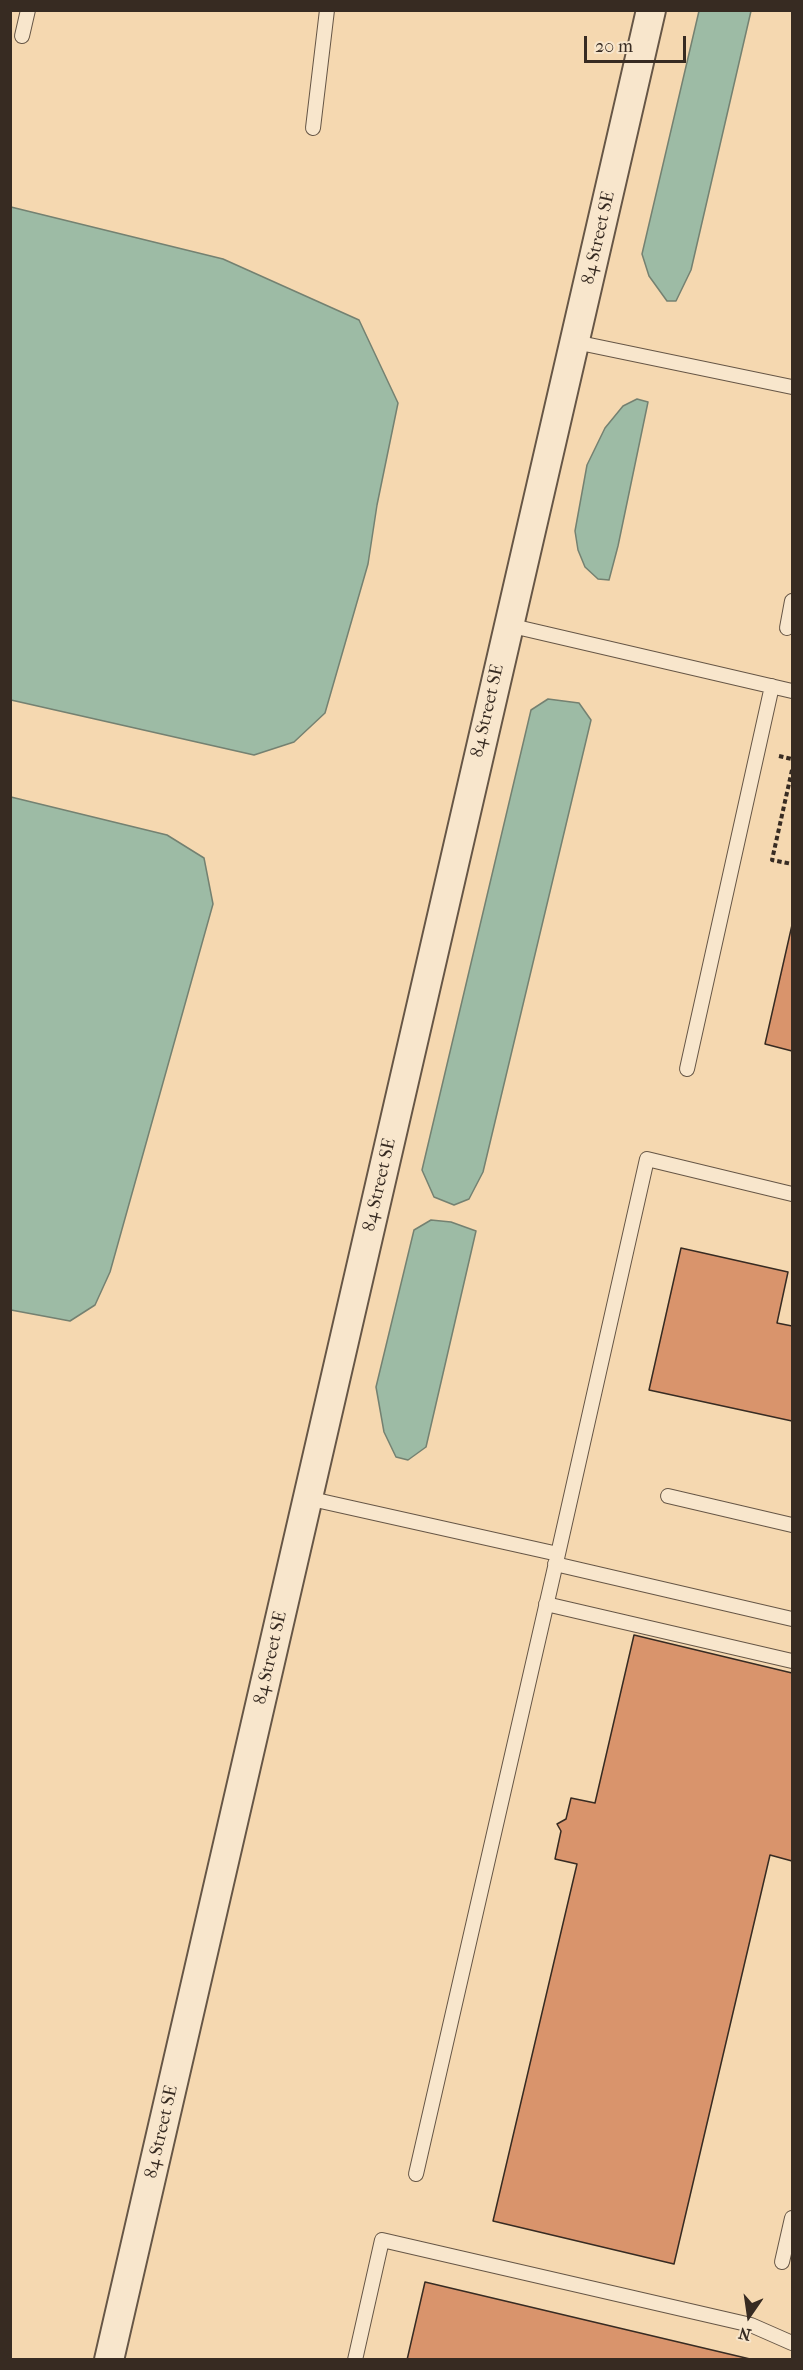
<!DOCTYPE html>
<html>
<head>
<meta charset="utf-8">
<style>
	body { margin:0 }
	#map { position:relative; width:803px; height:2370px; overflow:hidden; background:#f5d8b0; font-family:"IM FELL French Canon",serif }
	canvas { display:block }
	.frame { position:absolute; inset:0; border:12px solid #372b22; pointer-events:none }
	.north { position:absolute; left:719px; top:2286px; width:60px; height:60px; -webkit-text-stroke:4px #f8e6cc; paint-order:stroke; rotate:193deg; font-size:16px; font-weight:700; line-height:24px; text-align:center; color:#372b22 }
	.north::after { content:''; display:block; margin:auto; width:21px; height:27px; background:#372b22; clip-path:polygon(50% 0,100% 100%,50% 72%,0 100%) }
	.scale { position:absolute; left:584px; top:36px; width:102px; height:27px; box-sizing:border-box; border:3px solid #372b22; border-top:0; padding-left:8px; font-size:18px; line-height:21px; white-space:nowrap; color:#372b22; -webkit-text-stroke:4px #f8e6cc; paint-order:stroke }
</style>
</head>
<body>
<div id="map">
<canvas width="803" height="2370"></canvas>
<div class="frame"></div>
<div class="north">N</div>
<div class="scale">20 m</div>
</div>
<script>
const ctx = document.querySelector('canvas').getContext('2d');
ctx.lineJoin = 'round';
function fillPath(path, color) {
  ctx.fillStyle = color;
  ctx.fill(path, 'evenodd');
}
function poly(rows) {
  const path = new Path2D();
  for (const r of rows) {
    path.moveTo(r[0], r[1]);
    for (let i = 2; i < r.length; i += 2) path.lineTo(r[i], r[i + 1]);
  }
  return path;
}
function stroke(path, color, width, dash) {
  ctx.strokeStyle = color;
  ctx.lineWidth = width;
  ctx.lineCap = dash ? 'butt' : 'round';
  ctx.setLineDash(dash || []);
  ctx.stroke(path);
}
function label(font, color, halo, rows, align = 'center') {
  ctx.font = font + ' "IM FELL French Canon",serif';
  ctx.lineWidth = 4.5;
  ctx.setLineDash([]);
  ctx.textBaseline = 'middle';
  ctx.strokeStyle = halo;
  ctx.fillStyle = color;
  for (const [text, x, y, turn = 0] of rows) {
    ctx.save();
    ctx.translate(x, y);
    ctx.rotate((+turn || 0) * Math.PI / 180);
    ctx.textAlign = isNaN(turn) ? turn : align;
    if (halo) ctx.strokeText(text, 0, 0);
    ctx.fillText(text, 0, 0);
    ctx.restore();
  }
}
const water = poly([
	[699,11,751,11,691,270,676,301,667,301,649,276,642,254,699,11],
	[11,207,223,259,359,320,398,403,377,505,368,564,325,713,294,742,254,755,11,700,11,207],
	[637,399,648,402,618,546,609,580,598,579,585,567,578,550,575,531,587,465,605,428,623,406,637,399],
	[548,699,579,703,591,720,483,1172,469,1199,454,1205,434,1197,422,1170,531,710,548,699],
	[11,797,167,835,204,858,213,904,110,1272,95,1305,70,1321,11,1310,11,797],
	[431,1220,451,1222,476,1231,426,1447,408,1460,396,1457,384,1432,376,1387,414,1230,431,1220]
]);
fillPath(water, '#9dbba5');
stroke(water, '#748171', 1.5);
const building = poly([
	[792,925,792,1051,765,1044,792,925],
	[681,1248,788,1272,777,1323,792,1326,792,1421,649,1390,681,1248],
	[634,1635,792,1673,792,1861,770,1855,674,2264,493,2221,577,1864,555,1859,561,1831,557,1824,566,1819,571,1798,595,1803,634,1635],
	[425,2282,750,2359,750,2360,407,2360,425,2282]
]);
fillPath(building, '#d9946c');
stroke(building, '#372b22', 1.5);
const service = poly([
	[22,36,28,10],
	[313,128,327,10],
	[575,342,792,387],
	[508,625,792,691],
	[787,628,792,601],
	[687,1069,772,686],
	[668,1496,792,1525],
	[307,1498,558,1554,647,1159,792,1194],
	[555,1564,792,1619],
	[546,1604,792,1661],
	[416,2174,558,1554],
	[782,2262,792,2218],
	[355,2360,382,2240,751,2325,792,2343]
]);
const minor = poly([
	[109,2360,651,10]
]);
stroke(service, '#665646', 16);
stroke(minor, '#665646', 32);
stroke(poly([
	[779,756,792,759],
	[792,770,772,860,792,864]
]), '#372b22', 4, [4.5, 3]);
stroke(service, '#f8e6cc', 14);
stroke(minor, '#f8e6cc', 28);
label('18px', '#372b22', '#f8e6cc', [
	["84 Street SE",599,238,-77],
	["84 Street SE",488,711,-77],
	["84 Street SE",380,1185,-77],
	["84 Street SE",271,1658,-77],
	["84 Street SE",162,2132,-77]
]);
</script>
</body>
</html>
